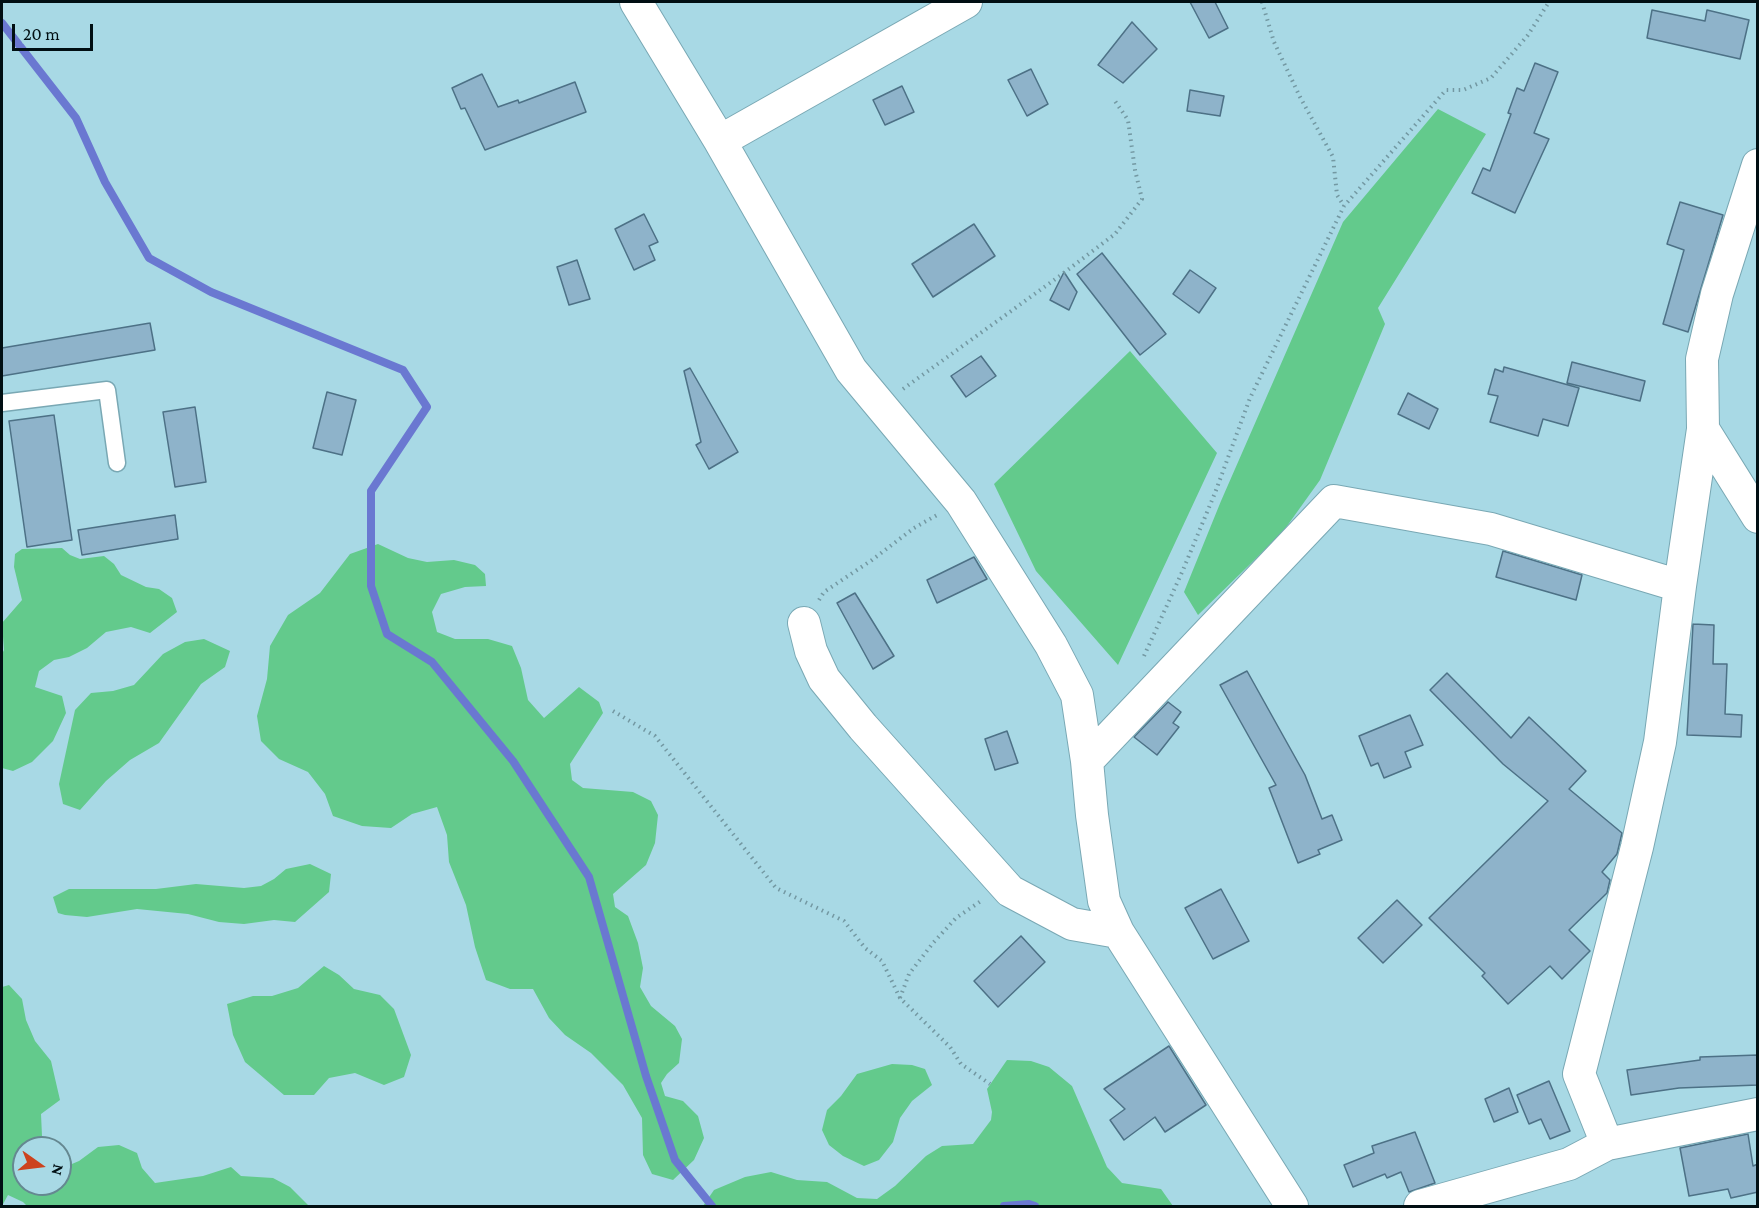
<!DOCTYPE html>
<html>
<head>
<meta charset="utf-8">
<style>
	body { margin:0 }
	#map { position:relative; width:1759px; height:1208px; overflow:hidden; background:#a8d9e5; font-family:"Crimson Pro",serif }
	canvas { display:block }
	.frame { position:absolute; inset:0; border:3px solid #010f13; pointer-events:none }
	.north { position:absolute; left:12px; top:1136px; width:60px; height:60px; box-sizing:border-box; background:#a8d9e5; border:2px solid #658891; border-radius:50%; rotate:104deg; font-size:16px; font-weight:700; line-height:24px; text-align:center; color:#010f13 }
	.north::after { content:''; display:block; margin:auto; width:21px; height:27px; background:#cc431e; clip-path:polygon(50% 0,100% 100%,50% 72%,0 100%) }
	.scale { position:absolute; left:12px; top:24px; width:81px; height:27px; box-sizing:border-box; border:3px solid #010f13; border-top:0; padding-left:8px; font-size:18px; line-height:21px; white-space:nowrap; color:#010f13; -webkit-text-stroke:4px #a8d9e5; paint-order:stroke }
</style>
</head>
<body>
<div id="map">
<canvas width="1759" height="1208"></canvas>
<div class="frame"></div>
<div class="north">N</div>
<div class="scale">20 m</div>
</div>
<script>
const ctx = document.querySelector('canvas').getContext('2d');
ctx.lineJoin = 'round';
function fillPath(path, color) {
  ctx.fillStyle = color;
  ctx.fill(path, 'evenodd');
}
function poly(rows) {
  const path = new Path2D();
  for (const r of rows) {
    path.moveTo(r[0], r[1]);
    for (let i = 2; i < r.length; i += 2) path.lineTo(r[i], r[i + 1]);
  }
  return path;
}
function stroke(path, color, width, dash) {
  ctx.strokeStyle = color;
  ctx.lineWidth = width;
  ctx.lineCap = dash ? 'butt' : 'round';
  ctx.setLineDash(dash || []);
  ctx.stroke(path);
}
fillPath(poly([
	[1438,109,1486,134,1378,308,1385,324,1320,480,1282,533,1198,615,1184,592,1221,501,1343,222],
	[1130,351,1217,453,1118,665,1036,571,994,484],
	[378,544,408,558,427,562,454,560,475,565,485,574,486,586,465,587,441,594,432,612,437,632,455,639,488,639,512,646,521,668,528,700,544,718,579,687,599,702,603,713,570,764,572,780,583,788,633,792,651,801,658,815,655,843,646,865,613,894,615,907,628,916,638,943,643,968,640,987,651,1006,675,1026,682,1039,679,1063,667,1074,661,1083,665,1096,683,1101,698,1116,704,1138,694,1160,673,1180,652,1174,643,1155,642,1118,623,1085,591,1053,565,1035,549,1018,533,989,510,989,486,980,475,947,466,905,449,862,447,835,437,807,412,814,391,828,362,826,333,816,325,794,308,772,279,759,261,741,257,716,267,679,270,646,288,615,320,593,350,554],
	[62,548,70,555,80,559,104,556,114,564,121,575,146,587,159,589,172,598,177,612,150,633,131,627,106,632,87,648,69,657,54,660,39,671,35,687,62,696,66,713,53,741,32,762,13,771,2,768,2,654,4,650,2,623,22,600,14,567,15,554,22,549],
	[204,639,230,651,225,667,201,684,159,743,130,760,106,781,80,810,63,804,59,784,75,710,91,693,113,691,134,685,163,654,185,642],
	[310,864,331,874,329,892,295,922,274,920,244,924,219,922,188,914,137,909,87,917,65,915,58,913,53,897,69,889,156,889,196,884,244,888,261,886,274,879,286,869],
	[324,966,339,975,354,989,380,995,394,1009,411,1055,404,1077,384,1085,355,1073,329,1078,314,1095,284,1095,245,1062,233,1035,227,1004,253,996,272,996,298,988],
	[9,985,22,999,26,1020,35,1041,51,1061,60,1100,41,1114,42,1136,46,1148,24,1148,24,1184,60,1184,60,1169,79,1161,98,1147,119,1145,137,1153,142,1168,155,1183,203,1176,231,1167,241,1176,273,1178,290,1187,309,1206,27,1206,23,1202,8,1195,2,1206,2,987],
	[1007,1060,1031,1061,1049,1067,1072,1086,1107,1167,1122,1183,1161,1189,1173,1206,1095,1206,1091,1205,1090,1206,703,1206,714,1190,745,1177,771,1172,797,1180,827,1182,857,1198,877,1199,895,1186,926,1156,942,1146,973,1144,991,1120,992,1112,987,1089],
	[892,1064,912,1065,925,1069,932,1085,912,1101,900,1118,893,1142,879,1160,864,1166,843,1156,829,1145,822,1130,827,1110,841,1096,857,1074]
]), '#63ca8c');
stroke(poly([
	[2,23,76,118,105,182,149,258,211,292,403,370,427,407,371,491,371,586,387,634,432,662,513,761,589,877,646,1076,675,1160,712,1206],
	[1004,1206,1029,1204,1035,1206]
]), '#6a78d1', 8);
const building = poly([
	[1190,2,1215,2,1228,28,1209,38,1190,2],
	[1652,10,1705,21,1707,10,1749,20,1740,59,1647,38,1652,10],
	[1132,22,1157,49,1123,83,1098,65,1132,22],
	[1535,63,1558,72,1534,133,1549,139,1515,213,1472,193,1483,168,1490,171,1511,114,1508,113,1517,88,1524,91,1535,63],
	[1031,69,1048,104,1027,116,1008,80,1031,69],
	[482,74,498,107,518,100,519,103,575,82,586,112,485,150,465,108,461,109,452,88,482,74],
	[902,86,914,112,885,125,873,100,902,86],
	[1190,90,1224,96,1220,116,1187,111,1190,90],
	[1680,202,1723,215,1688,332,1663,324,1684,250,1667,244,1680,202],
	[644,214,658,242,649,246,655,260,634,270,615,229,644,214],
	[974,224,995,256,933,297,912,264,974,224],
	[1102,253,1166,334,1140,355,1077,274,1102,253],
	[577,260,590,299,569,305,557,267,577,260],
	[1190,270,1216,288,1199,313,1173,294,1190,270],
	[1064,272,1077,292,1069,310,1050,300,1064,272],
	[150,323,155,350,2,376,2,348,150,323],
	[981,356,996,376,966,397,951,376,981,356],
	[1572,362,1645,381,1640,401,1567,383,1572,362],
	[1504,367,1579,388,1568,426,1543,419,1538,436,1490,422,1498,396,1488,394,1495,369,1503,372,1504,367],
	[690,368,738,452,709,469,696,445,701,442,684,371,690,368],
	[327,392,356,400,342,455,313,448,327,392],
	[1408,393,1438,409,1429,429,1398,414,1408,393],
	[195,407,206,482,175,487,163,412,195,407],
	[54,415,72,540,27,547,9,421,54,415],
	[175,515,178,539,82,555,78,530,175,515],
	[1503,551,1582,575,1576,600,1496,577,1503,551],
	[974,557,987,579,937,603,927,580,974,557],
	[855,593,894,656,873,669,837,603,855,593],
	[1693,624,1714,625,1713,664,1727,664,1725,714,1742,715,1741,737,1687,735,1693,624],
	[1247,671,1305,775,1322,819,1332,815,1342,840,1318,850,1320,854,1298,863,1269,788,1276,785,1220,685,1247,671],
	[1447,673,1511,738,1529,717,1586,771,1569,789,1622,833,1617,854,1602,872,1610,880,1607,893,1569,930,1590,951,1562,979,1550,966,1508,1004,1482,976,1485,973,1429,918,1548,801,1503,764,1430,690,1447,673],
	[1168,702,1181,712,1173,723,1179,727,1157,755,1134,737,1168,702],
	[1410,715,1423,745,1405,752,1411,767,1384,778,1378,763,1371,766,1359,736,1410,715],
	[1007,731,1018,763,995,770,985,739,1007,731],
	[1221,889,1249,941,1213,959,1185,908,1221,889],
	[1397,900,1422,925,1383,963,1358,938,1397,900],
	[1021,936,1045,962,998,1007,974,981,1021,936],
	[1169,1046,1206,1105,1165,1132,1155,1117,1124,1140,1110,1120,1125,1109,1104,1089,1169,1046],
	[1758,1055,1758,1085,1679,1088,1631,1095,1627,1070,1700,1060,1700,1057,1758,1055],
	[1549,1081,1570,1131,1550,1139,1541,1119,1529,1124,1517,1095,1549,1081],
	[1509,1088,1518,1112,1494,1122,1485,1099,1509,1088],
	[1415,1132,1435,1183,1409,1192,1401,1172,1387,1178,1385,1174,1353,1187,1344,1165,1374,1153,1372,1146,1415,1132],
	[1748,1134,1753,1166,1758,1164,1758,1192,1731,1198,1728,1189,1689,1196,1680,1148,1748,1134]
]);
fillPath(building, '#8eb3ca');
stroke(building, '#4d7186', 1.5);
const lane = poly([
	[2,403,107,390,117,463]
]);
const street = poly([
	[636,2,720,141,851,370,961,502,1051,645,1077,695,1087,761,1092,815,1104,901,1118,932,1292,1206],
	[720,141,966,2],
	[1703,429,1758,517],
	[804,623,811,651,824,679,863,727,1010,891,1072,924,1118,932],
	[1087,761,1334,501,1491,529,1680,586],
	[1607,1144,1579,1074,1637,847,1660,742,1680,586,1703,429,1702,359,1717,294,1758,165],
	[1420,1206,1569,1164,1607,1144,1758,1114]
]);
stroke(lane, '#79a8b4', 19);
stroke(street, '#79a8b4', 34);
stroke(poly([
	[1262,2,1274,42,1300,97,1333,157,1337,195,1344,206],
	[903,389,1061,275,1115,234,1142,199,1135,170,1128,120,1115,101],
	[819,600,824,592,872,560,914,528,937,515],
	[1144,656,1183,570,1215,493,1250,398,1344,206,1446,90,1463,90,1491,78,1528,35,1549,2],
	[613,711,655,736,776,888,844,921,865,948,882,961,900,998,950,1047,961,1064,990,1084],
	[900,998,909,974,933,943,956,918,981,901]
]), '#7398a2', 4, [1.5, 4.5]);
stroke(lane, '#fff', 16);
stroke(street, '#fff', 32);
</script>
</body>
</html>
